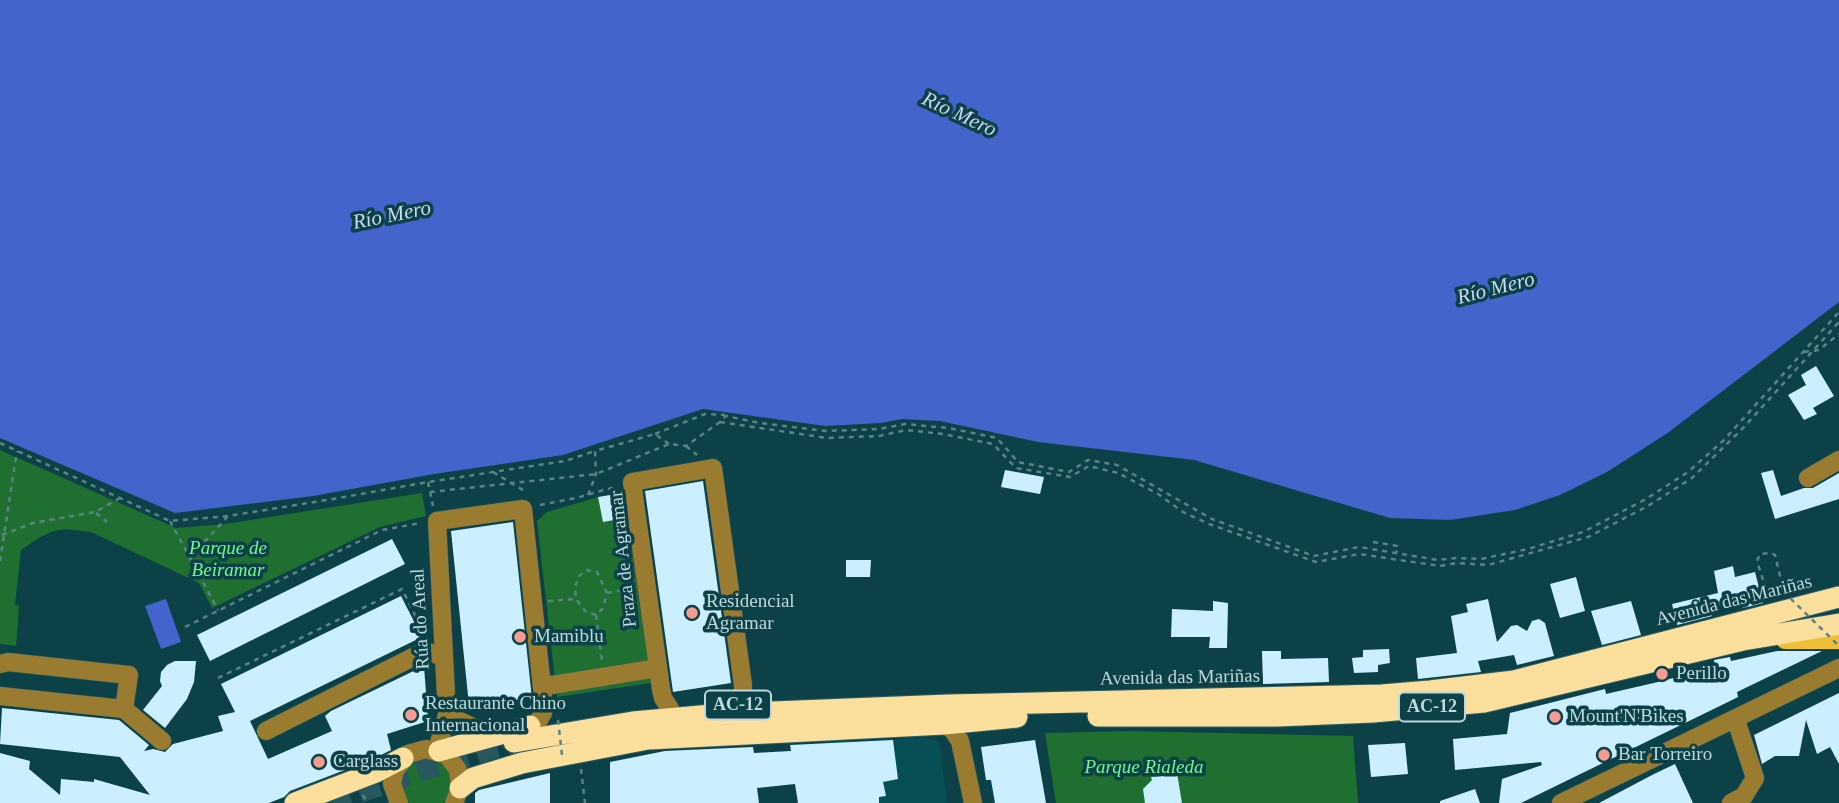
<!DOCTYPE html>
<html>
<head>
<meta charset="utf-8">
<style>
	body { margin:0 }
	canvas { display:block; background:#0c4147 }
</style>
</head>
<body>
<canvas width="1839" height="803"></canvas>
<script>
const ctx = document.querySelector('canvas').getContext('2d');
ctx.lineJoin = 'round';
function fillPath(path, color) {
  ctx.fillStyle = color;
  ctx.fill(path, 'evenodd');
}
function poly(rows) {
  const path = new Path2D();
  for (const r of rows) {
    path.moveTo(r[0], r[1]);
    for (let i = 2; i < r.length; i += 2) path.lineTo(r[i], r[i + 1]);
  }
  return path;
}
function stroke(path, color, width, dash) {
  ctx.strokeStyle = color;
  ctx.lineWidth = width;
  ctx.lineCap = dash ? 'butt' : 'round';
  ctx.setLineDash(dash || []);
  ctx.stroke(path);
}
function label(font, color, halo, rows, align = 'center') {
  ctx.font = font + ' "Times New Roman",serif';
  ctx.lineWidth = 7;
  ctx.setLineDash([]);
  ctx.textBaseline = 'middle';
  ctx.strokeStyle = halo;
  ctx.fillStyle = color;
  for (const [text, x, y, turn = 0] of rows) {
    ctx.save();
    ctx.translate(x, y);
    ctx.rotate((+turn || 0) * Math.PI / 180);
    ctx.textAlign = isNaN(turn) ? turn : align;
    if (halo) ctx.strokeText(text, 0, 0);
    ctx.fillText(text, 0, 0);
    ctx.restore();
  }
}
fillPath(poly([
	[924,738,939,741,947,803,832,803,825,742]
]), '#074e55');
fillPath(poly([
	[0,450,176,528,225,524,422,493,426,516,380,527,212,608,199,583,91,532,66,529,54,531,40,537,21,550,15,605,19,606,16,646,0,644],
	[598,497,603,522,627,518,651,683,557,697,537,521,547,512],
	[1129,731,1353,736,1358,803,1056,803,1045,733],
	[418,756,444,761,453,777,451,794,443,803,409,803,401,793,400,776]
]), '#1f6f30');
fillPath(poly([
	[0,0,1839,0,1839,302,1669,432,1607,472,1560,495,1515,510,1450,520,1390,518,1194,460,1038,442,940,421,902,419,881,423,825,426,703,409,563,455,434,474,313,496,175,513,0,438],
	[166,599,181,642,161,649,145,606]
]), '#4364ca');
fillPath(poly([
	[1816,366,1834,396,1813,408,1817,414,1804,420,1788,395,1806,385,1801,375],
	[1005,470,1044,477,1040,494,1001,487],
	[1773,470,1781,496,1804,488,1813,488,1839,473,1839,499,1775,519,1761,473],
	[703,481,731,683,673,692,645,491],
	[622,493,626,518,603,522,598,497],
	[513,522,532,699,469,705,451,531],
	[392,539,405,564,210,661,197,635],
	[846,560,871,560,870,577,846,577],
	[1733,566,1735,577,1755,572,1763,603,1743,608,1741,600,1709,607,1712,616,1677,625,1672,604,1718,593,1714,571],
	[1576,577,1585,611,1560,618,1550,584],
	[401,596,422,637,250,721,268,759,332,731,325,716,331,711,424,666,428,721,387,734,391,750,371,760,290,791,284,797,269,803,0,803,0,753,30,761,29,769,60,795,61,779,94,782,94,779,150,795,120,757,0,744,2,708,119,720,149,745,144,751,153,749,165,752,173,744,223,731,218,716,235,712,221,684],
	[1488,599,1497,642,1511,626,1517,625,1527,631,1532,621,1539,619,1545,623,1554,656,1517,665,1514,655,1478,661,1481,672,1418,679,1416,658,1457,653,1451,616,1468,612,1466,604],
	[1213,601,1228,603,1227,648,1209,648,1210,637,1171,637,1172,609,1213,611],
	[1631,601,1641,635,1602,645,1591,611],
	[1389,649,1390,663,1378,665,1378,672,1354,673,1352,658,1363,657,1363,650],
	[1262,651,1281,651,1281,659,1328,658,1329,682,1263,684],
	[1777,651,1822,651,1737,692,1738,697,1730,701,1521,803,1499,803,1502,779,1542,765,1541,762,1455,770,1453,739,1507,734,1510,713,1605,689,1606,694,1658,682,1715,667,1714,660,1730,657,1731,661],
	[175,661,196,661,194,682,187,699,165,728,143,710,162,686,160,681,161,672,167,665],
	[1839,693,1839,764,1830,747,1817,754,1806,720,1799,756,1775,756,1762,764,1754,735],
	[893,740,898,779,883,782,886,796,879,797,879,803,798,803,795,784,757,788,759,803,610,803,610,762,665,751,753,747,754,753,791,751,790,745],
	[1035,740,1046,803,995,803,991,780,986,780,981,747],
	[1405,743,1408,774,1371,777,1368,745],
	[1675,764,1693,803,1599,803,1654,774],
	[550,773,550,803,475,803,475,793,479,790],
	[1177,773,1182,803,1145,803,1143,789,1152,780,1151,777],
	[1475,789,1480,803,1440,803,1440,801]
]), '#cbefff');
stroke(poly([
	[330,803,429,768,514,742]
]), '#27585d', 21, [21, 10]);
const minor = poly([
	[1808,478,1839,460],
	[0,664,8,662,129,675,124,709,0,696],
	[542,684,552,685,658,668],
	[124,709,162,741],
	[670,709,663,698,661,689,632,482,713,468,743,685,743,695,738,705],
	[447,715,492,736],
	[944,724,952,729,960,741,973,803],
	[266,731,425,651,444,657],
	[437,750,447,715,437,521,523,509,544,706,543,713,536,725],
	[399,803,392,784,395,770,408,754,426,749,447,755,458,770,460,788,454,803],
	[1561,803,1839,668],
	[1731,803,1744,796,1755,778,1736,720]
]);
const major = poly([
	[1785,640,1839,640]
]);
const highway = poly([
	[1098,716,1277,716,1373,712,1484,702,1743,640,1839,624],
	[514,742,633,722,723,714,949,705,1382,695,1430,691,1514,681,1839,597],
	[439,751,530,726],
	[460,788,473,778,522,763,648,739,944,724,1017,717],
	[295,803,376,772,403,758]
]);
stroke(minor, '#305f65', 19);
stroke(major, '#305f65', 19);
stroke(highway, '#305f65', 23);
stroke(poly([
	[1804,352,1819,350,1839,334],
	[720,422,827,438,879,436,906,430,943,434,993,444,1016,468,1070,477,1089,466,1118,473,1158,494,1183,512,1209,524,1316,562,1359,554,1440,566,1457,563,1488,565,1588,537,1648,506,1692,478,1744,427,1839,322],
	[655,434,705,414,725,415],
	[0,443,170,521,228,516,333,499,428,482,565,461,595,451],
	[686,446,697,455],
	[493,472,526,492],
	[428,482,433,506],
	[430,492,596,474,669,444,686,446,720,422,726,416,760,423,826,431,879,429,905,424,948,428,997,438,1018,462,1069,472,1088,460,1117,465,1212,519,1314,556,1359,547,1438,560,1456,558,1481,559,1528,549,1583,532,1646,499,1688,472,1724,440,1839,312],
	[588,495,596,474,595,451,655,434,669,444],
	[540,505,576,498,615,487],
	[96,513,107,522],
	[170,521,218,610],
	[2,535,33,523,95,512,122,497],
	[1373,542,1398,546,1396,554],
	[191,557,228,516],
	[0,561,17,451],
	[586,570,597,572,607,593,603,608,596,615,586,612,576,599,575,588,578,577,586,570],
	[607,593,631,589],
	[548,601,576,599],
	[596,615,602,660],
	[185,627,382,530,421,523],
	[218,678,402,589,425,635],
	[581,769,585,803],
	[363,795,367,803]
]), '#5a8387', 2.5, [5, 5]);
stroke(minor, '#9a7c30', 18);
stroke(major, '#f0bf3a', 18);
stroke(highway, '#fbdf9d', 21);
stroke(poly([
	[1769,599,1757,561,1760,554,1770,553,1775,555,1784,592,1839,646],
	[558,720,562,755]
]), '#5a8387', 2.5, [5, 5]);
for (const [x, y, r, color] of [
	[692,613,7,"#f59c92"],
	[520,637,7,"#f59c92"],
	[1662,674,7,"#f59c92"],
	[411,715,7,"#f59c92"],
	[1555,717,7,"#f59c92"],
	[1604,755,7,"#f59c92"],
	[319,762,7,"#f59c92"]
]) {
  const dot = new Path2D();
  dot.arc(x, y, r, 0, 2 * Math.PI);
  ctx.fillStyle = color;
  ctx.fill(dot);
  stroke(dot, '#0c4147', 2.5);
}
for (const [x, y, w] of [
	[738,705,66],
	[1432,707,66]
]) {
  const box = new Path2D();
  box.roundRect(x - w / 2, y - 14.5, w, 29, 5);
  ctx.fillStyle = '#0c4147';
  ctx.fill(box);
  stroke(box, '#bfd8db', 2);
}
label('bold 18px', '#bfd8db', null, [
	["AC-12",738,705],
	["AC-12",1432,707]
]);
label('italic 19px', '#73fa8a', '#0c4147', [
	["Parque de",228,549],
	["Beiramar",228,571],
	["Parque Rialeda",1144,768]
]);
label('19px', '#bfd8db', '#0c4147', [
	["Praza de Agramar",624,559,-96],
	["Avenida das Mariñas",1734,601,-14],
	["Rúa do Areal",421,619,-93],
	["Avenida das Mariñas",1180,678,-1]
]);
label('19px', '#bfd8db', '#0c4147', [
	["Residencial",706,602],
	["Agramar",706,624],
	["Mamiblu",534,637],
	["Perillo",1676,674],
	["Restaurante Chino",425,704],
	["Internacional",425,726],
	["Mount'N'Bikes",1569,717],
	["Bar Torreiro",1618,755],
	["Carglass",333,762]
], 'left');
label('italic 21px', '#ccd7f2', '#0c4147', [
	["Río Mero",959,115,25],
	["Río Mero",392,216,-11],
	["Río Mero",1496,289,-14]
]);
</script>
</body>
</html>
